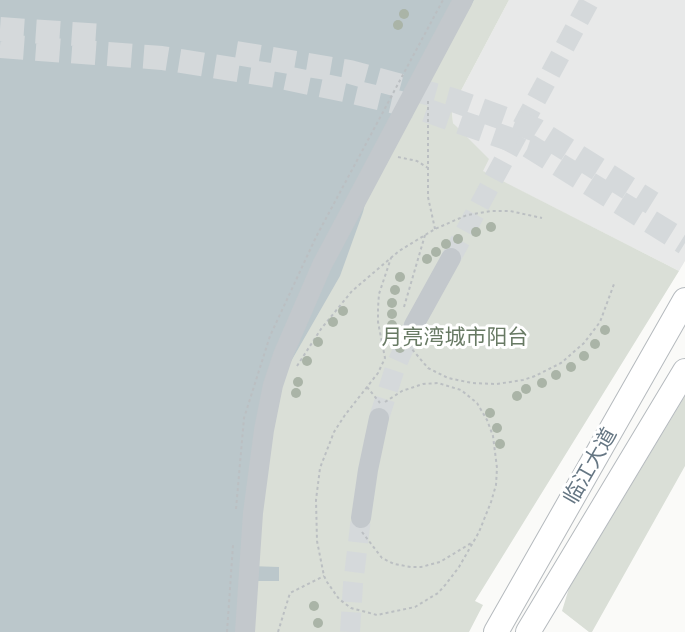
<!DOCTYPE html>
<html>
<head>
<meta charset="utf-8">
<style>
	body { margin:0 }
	canvas { display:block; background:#fafaf8 }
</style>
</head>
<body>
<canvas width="685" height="632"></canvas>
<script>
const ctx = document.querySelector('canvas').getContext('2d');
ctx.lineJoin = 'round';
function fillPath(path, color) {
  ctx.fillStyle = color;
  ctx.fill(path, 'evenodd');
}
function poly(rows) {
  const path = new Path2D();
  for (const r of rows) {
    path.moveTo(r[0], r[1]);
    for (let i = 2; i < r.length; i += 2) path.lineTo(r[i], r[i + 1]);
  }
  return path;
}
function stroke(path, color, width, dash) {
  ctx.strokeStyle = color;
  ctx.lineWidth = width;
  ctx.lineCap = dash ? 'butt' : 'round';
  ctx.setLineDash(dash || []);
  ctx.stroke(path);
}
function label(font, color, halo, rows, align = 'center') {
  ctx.font = font + ' Barlow,"Noto Sans SC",sans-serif';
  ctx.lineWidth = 6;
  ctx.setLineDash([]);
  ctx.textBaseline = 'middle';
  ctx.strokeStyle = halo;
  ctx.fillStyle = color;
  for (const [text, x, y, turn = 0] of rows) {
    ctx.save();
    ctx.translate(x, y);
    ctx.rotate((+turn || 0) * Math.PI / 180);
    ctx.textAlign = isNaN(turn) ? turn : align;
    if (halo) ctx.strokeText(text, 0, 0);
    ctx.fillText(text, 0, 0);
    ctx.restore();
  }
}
fillPath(poly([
	[509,0,685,0,685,261,679,271,482,171,461,133,453,123,452,112,455,102]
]), '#e8e9e9');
fillPath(poly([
	[458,0,509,0,455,102,452,112,453,123,489,159,483,171,679,271,475,601,483,605,469,632,238,632,257,425],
	[685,396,685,466,592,632,589,632,562,611,569,588]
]), '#dadfd7');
fillPath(poly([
	[0,0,474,0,370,183,363,212,340,276,282,377,250,566,279,567,279,581,247,581,246,632,0,632]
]), '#bbc7cb');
stroke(poly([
	[451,258,590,0],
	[379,418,395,368,414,325],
	[350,632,353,584,361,518]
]), '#d5d9db', 20, [20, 10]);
stroke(poly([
	[0,29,103,36],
	[0,46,162,58,276,76,349,91,417,107,529,146,685,243],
	[236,53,350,72,453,100,536,130,652,203]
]), '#d5d9db', 24, [24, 12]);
const major = poly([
	[496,632,685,300],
	[528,632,685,371]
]);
stroke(major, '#b5babe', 26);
stroke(poly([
	[428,101,428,197,435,229],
	[398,157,417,161,428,168],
	[404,307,425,235],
	[407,339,411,348,428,368,448,378,472,383,497,384,523,380,535,376,561,363,584,343,600,322,614,284],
	[297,366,321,329,352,291,399,251,435,229,467,215,491,211,510,211,542,218],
	[367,387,380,403],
	[385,402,402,391,423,384,438,383,461,390,477,403,487,420,493,436,497,468,496,485,491,502,479,532,459,567,446,584,438,593,415,607,377,615,351,608,339,599,327,582,324,576,317,541,316,500,320,468,334,432,345,415,378,373,385,358,378,322,378,308,379,294,391,258],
	[236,509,244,418,270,336,316,237,443,0],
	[362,532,382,558,394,564,411,567,421,567,440,562,473,542],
	[227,632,233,545],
	[278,632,290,593,324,576]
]), '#bbbfc2', 2, [3, 3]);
stroke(poly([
	[414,325,451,258],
	[361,518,368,470,379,418],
	[245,632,253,513,264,430,273,385,283,355,322,265,463,0]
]), '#c3c8cc', 20);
stroke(major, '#fff', 24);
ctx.fillStyle = '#aab4a7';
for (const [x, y] of [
	[404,14],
	[398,25],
	[491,227],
	[476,232],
	[458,239],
	[446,244],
	[436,252],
	[427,259],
	[400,277],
	[395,290],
	[392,303],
	[343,311],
	[392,314],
	[333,322],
	[392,325],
	[605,330],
	[395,336],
	[318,342],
	[595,344],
	[400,348],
	[584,356],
	[307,361],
	[571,367],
	[556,375],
	[298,382],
	[542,383],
	[526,389],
	[296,393],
	[517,396],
	[490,413],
	[497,428],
	[500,444],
	[314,606],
	[318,623]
]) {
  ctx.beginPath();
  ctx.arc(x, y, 5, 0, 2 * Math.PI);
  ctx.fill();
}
label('21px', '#687a64', '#fff', [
	["月亮湾城市阳台",455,337]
]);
label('21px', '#657683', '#fff', [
	["临江大道",590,466,-60]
]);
</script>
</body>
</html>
